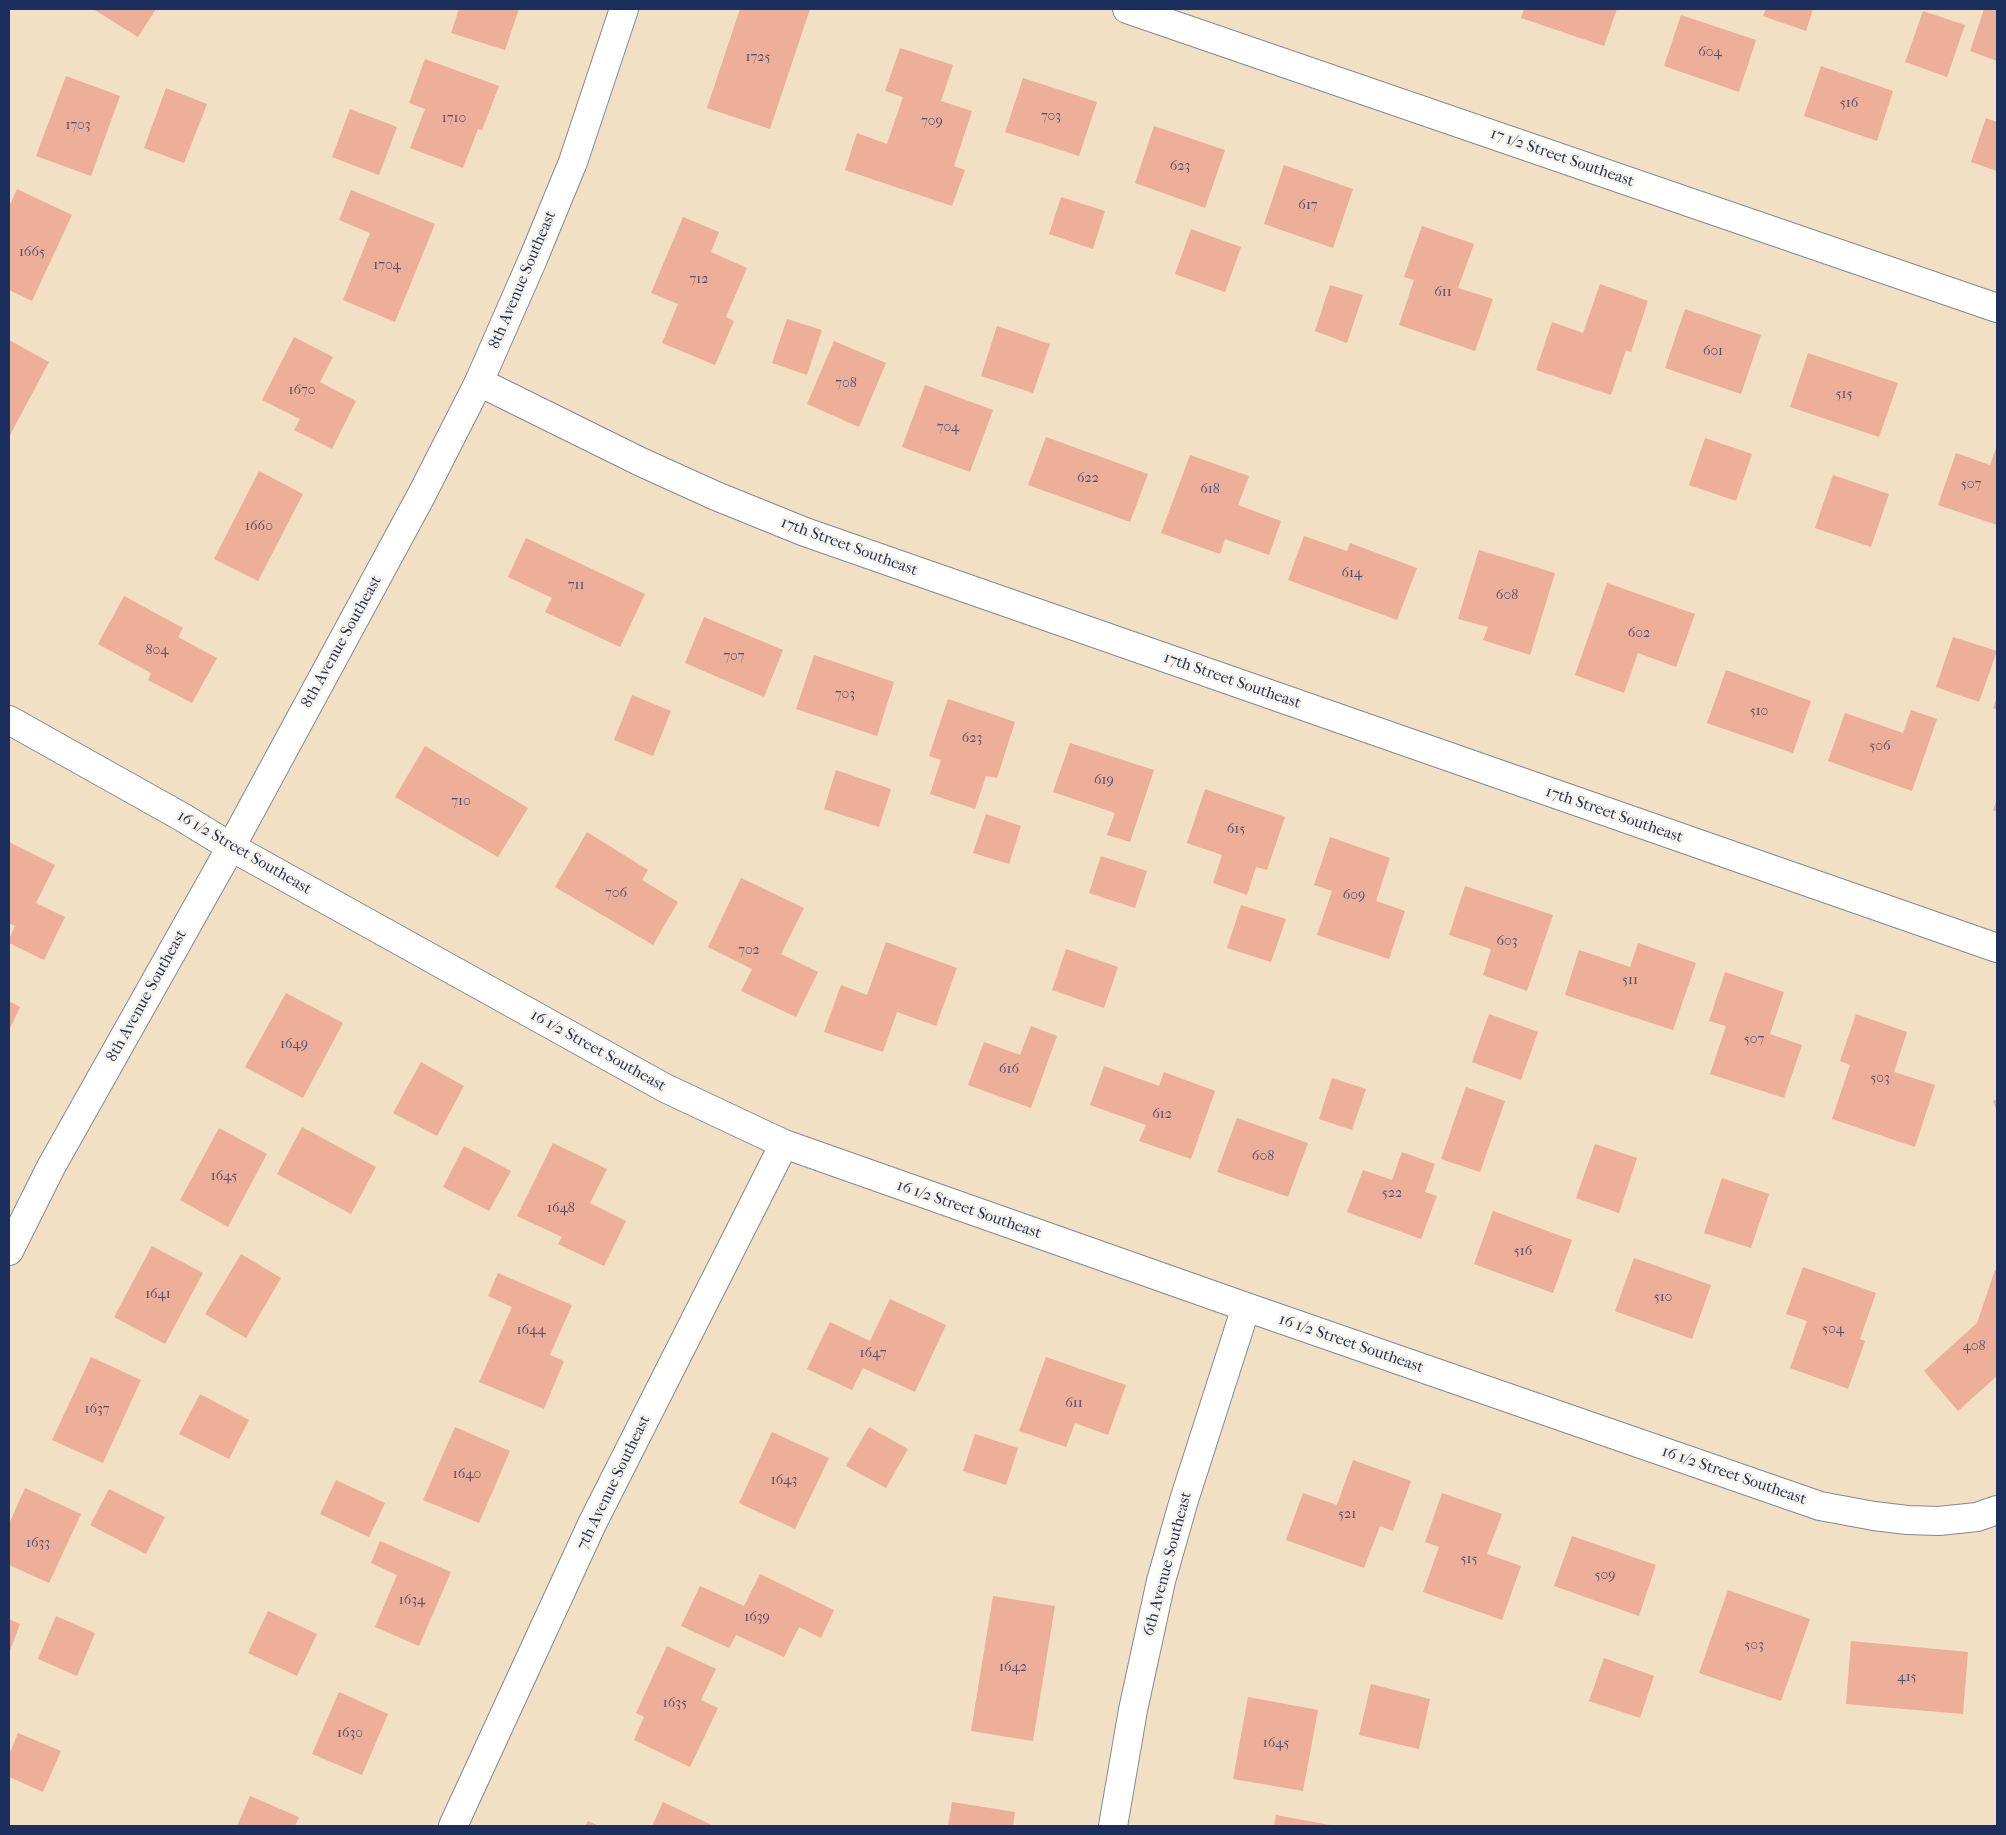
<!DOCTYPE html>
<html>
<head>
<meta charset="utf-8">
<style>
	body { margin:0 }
	#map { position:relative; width:2006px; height:1835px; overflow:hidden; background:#f1e0c3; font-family:"IM FELL French Canon",serif }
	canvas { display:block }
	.frame { position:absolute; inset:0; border:10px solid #1b2f5e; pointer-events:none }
</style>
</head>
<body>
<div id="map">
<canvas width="2006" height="1835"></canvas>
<div class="frame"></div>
</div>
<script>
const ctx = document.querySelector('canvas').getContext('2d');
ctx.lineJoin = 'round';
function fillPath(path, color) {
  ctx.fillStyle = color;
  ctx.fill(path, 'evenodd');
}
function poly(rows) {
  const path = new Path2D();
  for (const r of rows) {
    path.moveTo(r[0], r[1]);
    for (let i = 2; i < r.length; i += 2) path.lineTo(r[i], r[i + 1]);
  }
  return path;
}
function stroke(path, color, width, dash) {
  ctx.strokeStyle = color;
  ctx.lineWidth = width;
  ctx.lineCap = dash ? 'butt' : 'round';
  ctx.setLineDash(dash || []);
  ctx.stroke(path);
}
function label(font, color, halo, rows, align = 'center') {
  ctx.font = font + ' "IM FELL French Canon",serif';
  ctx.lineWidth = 5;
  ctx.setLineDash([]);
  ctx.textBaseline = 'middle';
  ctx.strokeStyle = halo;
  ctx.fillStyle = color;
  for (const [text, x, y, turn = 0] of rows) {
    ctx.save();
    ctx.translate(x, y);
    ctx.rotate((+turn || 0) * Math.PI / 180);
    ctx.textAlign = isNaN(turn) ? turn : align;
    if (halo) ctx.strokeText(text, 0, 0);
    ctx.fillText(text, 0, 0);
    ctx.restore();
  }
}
fillPath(poly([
	[93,9,156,9,138,37],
	[459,9,519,9,505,50,451,33],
	[740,9,810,9,770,129,707,108],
	[1524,9,1617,9,1604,46,1521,18],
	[1766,9,1813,9,1806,31,1763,16],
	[1984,9,1997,9,1997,61,1970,51],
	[1923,11,1965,25,1947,77,1905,62],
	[1681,15,1756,40,1739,92,1664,66],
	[900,48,953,65,941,101,972,111,954,166,965,170,952,206,845,170,857,133,887,144,903,97,885,91],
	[425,59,499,86,482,130,478,129,463,168,410,148,425,109,409,103],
	[1821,66,1893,91,1877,141,1804,116],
	[66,76,120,96,91,176,36,156],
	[1023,78,1097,102,1079,156,1005,132],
	[166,88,207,104,184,163,144,148],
	[350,109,397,127,379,175,332,157],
	[1986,118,1997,122,1997,171,1971,162],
	[1154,126,1225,150,1205,208,1135,183],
	[1284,165,1353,189,1333,248,1264,224],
	[17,189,72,215,32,301,9,290,9,207],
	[351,190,435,224,395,322,343,300,370,233,339,220],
	[1061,197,1105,211,1093,249,1049,234],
	[683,217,719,232,711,252,747,268,726,317,734,321,715,365,662,343,678,304,651,293],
	[1422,226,1474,244,1458,288,1493,299,1475,351,1399,325,1414,280,1404,277],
	[1191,229,1241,247,1225,292,1175,274],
	[1600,284,1648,301,1631,352,1626,350,1611,395,1536,370,1552,322,1583,333],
	[1330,285,1363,295,1347,343,1315,331],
	[1685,309,1761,335,1741,394,1665,368],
	[787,319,822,330,807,375,772,363],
	[997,326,1050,344,1033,393,981,376],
	[294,337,333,357,320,382,356,401,332,449,294,430,300,419,262,400],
	[9,340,49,362,9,437],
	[834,341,886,363,859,427,807,404],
	[1808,353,1898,383,1879,437,1790,407],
	[925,385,993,410,970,472,902,447],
	[1046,437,1148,474,1130,522,1028,485],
	[1705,438,1752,454,1736,501,1689,485],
	[1997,445,1997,525,1938,505,1956,453,1990,465],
	[1190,455,1249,476,1238,505,1281,521,1269,555,1225,539,1220,554,1161,533],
	[259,471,303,494,258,581,214,559],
	[1833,475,1889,494,1871,547,1815,528],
	[1304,536,1347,551,1350,543,1417,568,1397,620,1288,580],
	[526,538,645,594,620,647,545,612,552,598,508,577],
	[1479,550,1555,573,1530,655,1483,640,1488,627,1458,619],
	[1607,583,1695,614,1676,667,1638,653,1624,693,1575,675],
	[124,596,183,628,178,637,217,658,192,703,148,680,151,673,98,644],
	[704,617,783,650,764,697,685,663],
	[1953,637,1997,651,1979,702,1936,687],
	[814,655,894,682,877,736,796,709],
	[1726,670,1811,701,1793,753,1707,723],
	[632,695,671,711,653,756,614,740],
	[1997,698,1997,710,1993,708],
	[948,699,1015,722,997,778,986,776,975,809,930,794,941,760,929,756],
	[1911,710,1937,719,1912,791,1828,761,1845,713,1903,733],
	[1070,743,1154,770,1130,842,1107,835,1115,813,1053,792],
	[425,746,528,808,498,857,395,797],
	[836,770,891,789,879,827,824,809],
	[1205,789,1285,817,1267,870,1256,867,1247,895,1213,883,1222,855,1187,843],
	[1997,799,1997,812,1993,810],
	[986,814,1021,826,1009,864,973,853],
	[587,832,648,870,642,880,678,902,653,945,555,887],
	[1330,837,1390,858,1376,901,1405,911,1389,959,1317,935,1332,891,1314,885],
	[9,842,55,865,36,903,65,917,44,960,9,943,9,939,15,926,9,923],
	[1101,856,1147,871,1135,908,1089,893],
	[741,878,804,908,781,954,818,972,796,1017,741,991,752,969,708,947],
	[1465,886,1553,915,1527,991,1483,975,1491,949,1449,935],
	[1241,905,1286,919,1271,962,1227,948],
	[886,942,957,968,936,1026,897,1012,883,1052,824,1032,841,985,867,995],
	[1638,943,1696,963,1673,1030,1565,995,1579,950,1630,967],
	[1066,949,1118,967,1104,1008,1052,990],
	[1725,972,1784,992,1770,1034,1802,1045,1784,1098,1710,1074,1726,1026,1709,1021],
	[286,993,343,1023,303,1098,245,1067],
	[9,1001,20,1007,9,1031],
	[1489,1014,1538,1032,1521,1080,1472,1062],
	[1856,1014,1907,1032,1894,1072,1935,1085,1915,1147,1832,1119,1850,1065,1840,1061],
	[1031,1026,1057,1036,1031,1108,968,1085,984,1042,1020,1055],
	[421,1062,464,1086,437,1136,393,1113],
	[1104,1066,1159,1086,1164,1072,1215,1091,1191,1159,1139,1141,1146,1125,1090,1105],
	[1332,1078,1366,1089,1352,1130,1319,1119],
	[1466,1087,1505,1101,1480,1172,1441,1159],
	[1997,1099,1997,1112,1993,1101],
	[1237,1118,1308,1143,1288,1197,1217,1172],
	[302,1127,376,1167,351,1214,277,1174],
	[219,1128,267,1154,228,1227,180,1200],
	[553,1143,607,1169,590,1203,626,1221,604,1266,558,1244,562,1237,517,1216],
	[1595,1144,1637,1158,1619,1213,1576,1198],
	[464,1146,511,1171,489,1211,443,1187],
	[1402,1152,1435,1164,1425,1192,1437,1196,1421,1239,1347,1212,1363,1170,1392,1180],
	[1722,1178,1769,1194,1751,1248,1704,1233],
	[1493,1211,1572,1240,1553,1293,1474,1264],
	[152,1246,203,1273,165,1344,114,1317],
	[241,1254,281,1278,246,1338,205,1314],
	[1634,1258,1711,1285,1692,1339,1615,1311],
	[1803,1267,1876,1293,1860,1339,1865,1341,1848,1389,1790,1368,1807,1321,1786,1314],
	[1995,1270,1997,1271,1997,1376,1958,1411,1924,1371,1977,1323],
	[498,1273,572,1305,550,1355,564,1361,544,1409,479,1382,512,1307,488,1296],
	[890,1299,946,1325,915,1392,863,1368,852,1390,807,1369,830,1322,870,1341],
	[91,1357,141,1380,103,1463,52,1440],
	[1046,1357,1126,1385,1108,1435,1075,1423,1066,1447,1019,1431],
	[200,1394,249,1420,229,1459,179,1434],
	[455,1427,510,1451,479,1523,423,1500],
	[869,1427,908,1449,886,1488,846,1466],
	[772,1432,829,1458,795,1529,739,1503],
	[975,1434,1018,1448,1006,1485,963,1471],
	[1353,1460,1411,1481,1393,1531,1380,1526,1364,1568,1286,1540,1303,1493,1337,1505],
	[336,1480,385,1503,369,1537,320,1514],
	[25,1488,81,1514,49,1583,9,1565,9,1524],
	[109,1489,165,1517,146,1554,90,1525],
	[1442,1493,1502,1514,1487,1554,1521,1566,1502,1620,1423,1592,1439,1547,1425,1542],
	[1572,1536,1656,1565,1639,1616,1554,1586],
	[380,1541,451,1572,419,1646,375,1627,397,1575,371,1563],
	[760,1574,834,1610,821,1638,799,1627,784,1657,736,1635,729,1648,681,1626,700,1586,744,1606],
	[1728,1590,1810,1619,1781,1701,1699,1673],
	[993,1596,1055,1606,1033,1741,971,1731],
	[268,1611,317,1634,297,1676,248,1653],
	[56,1616,95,1633,77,1676,38,1659],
	[9,1619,20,1624,9,1653],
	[1851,1641,1968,1652,1963,1714,1846,1704],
	[667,1646,716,1669,701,1700,718,1708,690,1767,634,1740,644,1717,636,1713],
	[1604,1658,1654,1676,1640,1718,1589,1701],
	[1371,1684,1430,1699,1419,1749,1359,1735],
	[339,1692,388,1714,362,1775,312,1754],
	[1248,1697,1318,1710,1303,1791,1233,1779],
	[18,1733,61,1751,43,1792,9,1777,9,1755],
	[250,1796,299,1817,295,1826,237,1826],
	[663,1802,714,1826,652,1826],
	[952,1802,1015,1812,1013,1826,948,1826],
	[1276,1815,1330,1825,1330,1826,1274,1826],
	[588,1821,599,1826,585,1826]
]), '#edae9a');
const minor = poly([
	[1127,9,1997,308],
	[479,382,641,462,716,496,805,532,1997,948],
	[9,720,182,817,231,847,665,1088,784,1144,1246,1307,1820,1506,1874,1516,1907,1520,1939,1521,1977,1517,1997,1510],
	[453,1826,592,1524,784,1144],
	[1113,1826,1133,1710,1161,1581,1184,1500,1246,1307]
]);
const tertiary = poly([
	[9,1251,51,1167,231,847,421,496,479,382,533,259,573,162,624,9]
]);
stroke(minor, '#868890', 30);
stroke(tertiary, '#868890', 30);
stroke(minor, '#fff', 28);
stroke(tertiary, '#fff', 28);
label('14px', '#504f6d', null, [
	["604",1710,53],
	["1725",758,58],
	["516",1849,104],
	["703",1051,117],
	["1710",454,119],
	["709",932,122],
	["1703",78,126],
	["623",1180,167],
	["617",1308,206],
	["1665",32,253],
	["1704",387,266],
	["712",699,280],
	["611",1443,293],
	["601",1713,352],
	["708",846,384],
	["1670",302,391],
	["515",1844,395],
	["704",948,428],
	["622",1088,479],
	["507",1971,485],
	["618",1210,490],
	["1660",259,527],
	["614",1352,574],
	["711",576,586],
	["608",1507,596],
	["602",1639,634],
	["804",157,651],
	["707",734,657],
	["703",845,695],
	["510",1759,712],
	["623",972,739],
	["506",1880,747],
	["619",1104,781],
	["710",461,802],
	["615",1236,830],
	["706",616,894],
	["609",1354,896],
	["603",1507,942],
	["702",749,951],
	["511",1630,981],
	["507",1754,1040],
	["1649",294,1045],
	["616",1009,1070],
	["503",1880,1079],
	["612",1162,1115],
	["608",1263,1157],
	["1645",224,1177],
	["522",1392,1194],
	["1648",561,1209],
	["516",1523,1252],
	["1641",158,1295],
	["510",1663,1298],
	["504",1833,1330],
	["1644",531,1331],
	["408",1974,1347],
	["1647",873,1354],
	["611",1074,1404],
	["1637",97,1410],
	["1640",467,1475],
	["1643",784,1481],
	["521",1347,1515],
	["1633",38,1544],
	["515",1469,1560],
	["509",1605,1576],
	["1634",412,1601],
	["1639",757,1618],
	["503",1754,1646],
	["1642",1013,1668],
	["415",1907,1678],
	["1635",675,1704],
	["1630",350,1734],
	["1645",1276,1744]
]);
label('16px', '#1b2f5e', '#f7f3e8', [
	["17 1/2 Street Southeast",1562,158,19],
	["8th Avenue Southeast",523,280,-67],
	["17th Street Southeast",849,547,20],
	["8th Avenue Southeast",342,642,-61],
	["17th Street Southeast",1232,681,19],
	["17th Street Southeast",1614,815,19],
	["16 1/2 Street Southeast",244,853,30],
	["8th Avenue Southeast",147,996,-61],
	["16 1/2 Street Southeast",598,1051,29],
	["16 1/2 Street Southeast",969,1210,19],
	["16 1/2 Street Southeast",1351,1344,19],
	["16 1/2 Street Southeast",1734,1476,19],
	["7th Avenue Southeast",614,1483,-64],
	["6th Avenue Southeast",1168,1564,-75]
]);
</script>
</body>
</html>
